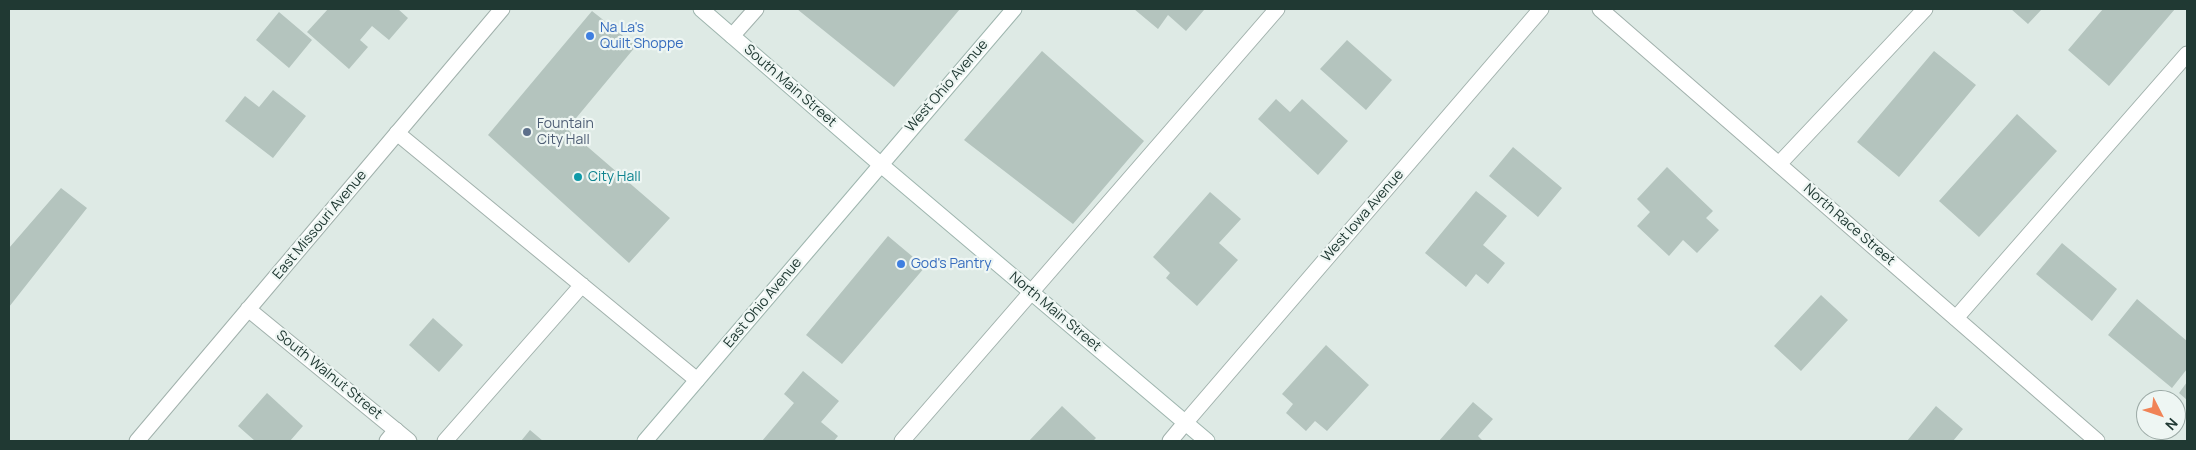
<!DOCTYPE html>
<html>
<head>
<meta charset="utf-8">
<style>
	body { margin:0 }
	#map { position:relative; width:2196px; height:450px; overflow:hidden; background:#deeae5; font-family:Manrope,sans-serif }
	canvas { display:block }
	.frame { position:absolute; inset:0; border:10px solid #203933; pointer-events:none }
	.north { position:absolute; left:2136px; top:390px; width:50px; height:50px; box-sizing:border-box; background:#eef6f3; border:1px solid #9caaa6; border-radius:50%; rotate:131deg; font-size:14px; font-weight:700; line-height:20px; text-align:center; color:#203933 }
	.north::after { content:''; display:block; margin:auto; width:18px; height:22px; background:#f08356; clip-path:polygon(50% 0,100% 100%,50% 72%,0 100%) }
</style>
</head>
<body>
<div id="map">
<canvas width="2196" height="450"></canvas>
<div class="frame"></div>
<div class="north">N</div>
</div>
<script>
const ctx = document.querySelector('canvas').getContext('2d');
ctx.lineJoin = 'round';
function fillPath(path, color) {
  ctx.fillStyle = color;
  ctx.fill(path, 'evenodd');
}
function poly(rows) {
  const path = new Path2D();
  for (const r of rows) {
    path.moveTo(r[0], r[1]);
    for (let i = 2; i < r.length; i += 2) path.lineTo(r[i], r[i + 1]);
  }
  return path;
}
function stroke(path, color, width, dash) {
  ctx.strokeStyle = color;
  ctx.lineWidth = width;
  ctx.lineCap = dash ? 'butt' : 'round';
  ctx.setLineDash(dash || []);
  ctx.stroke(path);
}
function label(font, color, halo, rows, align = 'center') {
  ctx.font = font + ' Manrope,sans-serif';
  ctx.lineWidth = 4.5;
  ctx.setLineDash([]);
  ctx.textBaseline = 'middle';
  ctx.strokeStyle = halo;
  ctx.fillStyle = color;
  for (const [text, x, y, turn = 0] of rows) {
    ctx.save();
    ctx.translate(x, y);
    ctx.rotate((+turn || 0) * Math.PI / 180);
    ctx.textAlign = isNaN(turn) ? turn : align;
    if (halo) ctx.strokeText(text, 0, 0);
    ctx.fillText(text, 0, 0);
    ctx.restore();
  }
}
fillPath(poly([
	[328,9,398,9,408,18,389,40,372,26,360,40,368,47,349,69,307,32],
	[797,9,960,9,894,87],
	[1134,9,1203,9,1204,10,1186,31,1168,15,1158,29],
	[2011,9,2042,9,2028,24],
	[2103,9,2175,9,2109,86,2068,50],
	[592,11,636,46,567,129,670,218,629,263,488,135],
	[279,12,312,40,289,68,256,40],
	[1347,40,1392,80,1366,110,1320,69],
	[1042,51,1144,141,1073,224,964,140],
	[1934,51,1976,85,1899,177,1857,142],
	[273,90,306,116,273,158,225,121,245,96,259,107],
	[1276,99,1290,112,1302,99,1348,141,1318,175,1258,119],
	[2017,114,2057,151,1979,237,1939,201],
	[1513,147,1562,188,1538,217,1489,176],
	[1667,167,1713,211,1706,218,1719,230,1697,253,1683,240,1669,256,1637,226,1650,212,1637,199],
	[61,188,87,208,9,307,9,248],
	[1476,191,1507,216,1483,245,1505,263,1488,284,1476,274,1466,287,1425,253],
	[1210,192,1241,219,1219,243,1238,260,1197,306,1166,278,1170,273,1153,257],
	[888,236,925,267,842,364,806,335],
	[2062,243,2117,289,2092,321,2036,274],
	[1821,295,1848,320,1801,371,1774,346],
	[2137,299,2187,341,2187,369,2172,388,2108,335],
	[433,318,463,345,439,372,409,345],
	[1326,345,1369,385,1327,431,1315,421,1306,431,1286,413,1293,404,1282,394],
	[803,371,839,401,821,422,838,436,834,441,762,441,794,403,784,394],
	[2187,382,2187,400,2179,393],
	[267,393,303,426,290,441,255,441,238,426],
	[1473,402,1493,419,1478,436,1483,441,1439,441],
	[1062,406,1096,438,1093,441,1029,441],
	[1936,406,1963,429,1953,441,1907,441],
	[530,430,543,441,521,441]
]), '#b4c4be');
const service = poly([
	[732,36,756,9],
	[397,133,697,380],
	[1779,164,1925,9],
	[1956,318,2187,54],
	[387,441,396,430],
	[445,441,582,285],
	[902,441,1277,9]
]);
const minor = poly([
	[1600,9,2097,441],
	[248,309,409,441],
	[1185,423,1541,9],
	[137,441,502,9]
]);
const tertiary = poly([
	[1170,441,1185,423]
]);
const secondary = poly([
	[701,9,880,164,1207,441],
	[645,441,1014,9]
]);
stroke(service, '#a1b1ac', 17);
stroke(minor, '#a1b1ac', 17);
stroke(tertiary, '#a1b1ac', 17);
stroke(secondary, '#9eb5ae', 17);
stroke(service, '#fff', 15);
stroke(minor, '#fff', 15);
stroke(tertiary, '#fff', 15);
stroke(secondary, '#fff', 15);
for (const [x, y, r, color] of [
	[590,36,5,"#3f7fe0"],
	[527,132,5,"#5c6f8a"],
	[578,177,5,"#0f9aa8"],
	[901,264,5,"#3f7fe0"]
]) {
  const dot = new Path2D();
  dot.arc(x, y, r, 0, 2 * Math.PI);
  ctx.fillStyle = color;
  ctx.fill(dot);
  stroke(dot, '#eef6f3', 2);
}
label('14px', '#366cbe', '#eef6f3', [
	["Na La's",600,28],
	["Quilt Shoppe",600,44],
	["God's Pantry",911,264]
], 'left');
label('14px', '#203933', '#eef6f3', [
	["South Main Street",790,86,41],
	["West Ohio Avenue",947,86,-49],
	["West Iowa Avenue",1363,216,-49],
	["East Missouri Avenue",320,225,-50],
	["North Race Street",1849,225,41],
	["East Ohio Avenue",763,303,-50],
	["North Main Street",1055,312,40],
	["South Walnut Street",329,375,39]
]);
label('14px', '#4e5e75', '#eef6f3', [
	["Fountain",537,124],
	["City Hall",537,140]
], 'left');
label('14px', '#0d838f', '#eef6f3', [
	["City Hall",588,177]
], 'left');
</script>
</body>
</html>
